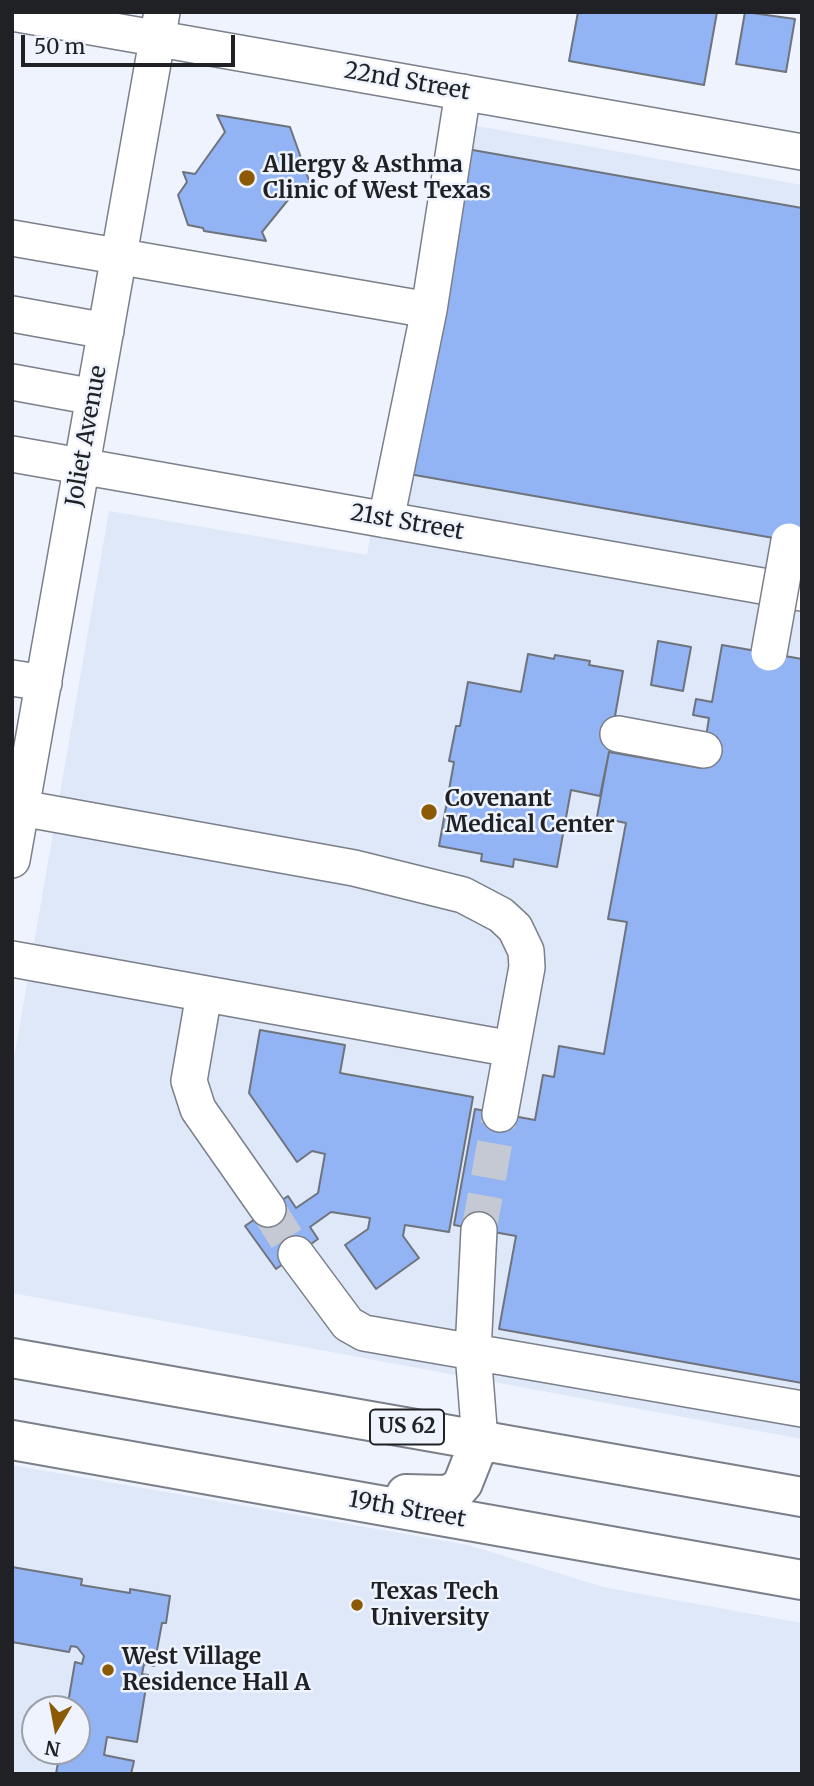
<!DOCTYPE html>
<html>
<head>
<meta charset="utf-8">
<style>
	body { margin:0 }
	#map { position:relative; width:814px; height:1786px; overflow:hidden; background:#eef3fe; font-family:Merriweather,serif }
	canvas { display:block }
	.frame { position:absolute; inset:0; border:14px solid #1f2125; pointer-events:none }
	.north { position:absolute; left:21px; top:1695px; width:70px; height:70px; box-sizing:border-box; background:#eef3fe; border:2px solid #9b9fa7; border-radius:50%; rotate:190deg; font-size:19px; font-weight:700; line-height:28px; text-align:center; color:#1f2125 }
	.north::after { content:''; display:block; margin:auto; width:24px; height:32px; background:#8c5904; clip-path:polygon(50% 0,100% 100%,50% 72%,0 100%) }
	.scale { position:absolute; left:21px; top:35px; width:214px; height:32px; box-sizing:border-box; border:4px solid #1f2125; border-top:0; padding-left:9px; font-size:21px; line-height:24px; white-space:nowrap; color:#1f2125; -webkit-text-stroke:5px #eef3fe; paint-order:stroke }
</style>
</head>
<body>
<div id="map">
<canvas width="814" height="1786"></canvas>
<div class="frame"></div>
<div class="north">N</div>
<div class="scale">50 m</div>
</div>
<script>
const ctx = document.querySelector('canvas').getContext('2d');
ctx.lineJoin = 'round';
function fillPath(path, color) {
  ctx.fillStyle = color;
  ctx.fill(path, 'evenodd');
}
function poly(rows) {
  const path = new Path2D();
  for (const r of rows) {
    path.moveTo(r[0], r[1]);
    for (let i = 2; i < r.length; i += 2) path.lineTo(r[i], r[i + 1]);
  }
  return path;
}
function stroke(path, color, width, dash) {
  ctx.strokeStyle = color;
  ctx.lineWidth = width;
  ctx.lineCap = dash ? 'butt' : 'round';
  ctx.setLineDash(dash || []);
  ctx.stroke(path);
}
function label(font, color, halo, rows, align = 'center') {
  ctx.font = font + ' Merriweather,serif';
  ctx.lineWidth = 5;
  ctx.setLineDash([]);
  ctx.textBaseline = 'middle';
  ctx.strokeStyle = halo;
  ctx.fillStyle = color;
  for (const [text, x, y, turn = 0] of rows) {
    ctx.save();
    ctx.translate(x, y);
    ctx.rotate((+turn || 0) * Math.PI / 180);
    ctx.textAlign = isNaN(turn) ? turn : align;
    if (halo) ctx.strokeText(text, 0, 0);
    ctx.fillText(text, 0, 0);
    ctx.restore();
  }
}
fillPath(poly([
	[444,120,802,185,802,1439,12,1293,12,1070,109,511,367,555],
	[12,1465,468,1545,603,1587,802,1623,802,1774,12,1774],
	[35,1709,77,1709,77,1751,35,1751]
]), '#dee8f9');
const building = poly([
	[578,12,717,12,704,85,569,61,578,12],
	[745,12,795,19,786,72,736,64,745,12],
	[217,115,290,127,311,186,301,184,262,232,266,241,204,231,203,228,188,225,178,195,187,182,183,172,195,174,225,132,217,115],
	[467,149,802,208,802,543,409,474,467,149],
	[658,641,691,647,683,691,651,685,658,641],
	[722,645,802,659,802,1383,499,1329,516,1236,454,1225,475,1109,535,1120,543,1075,554,1077,559,1046,604,1054,627,922,608,919,626,823,597,817,609,752,701,768,709,718,693,715,696,699,712,702,722,645],
	[528,654,554,659,555,655,590,661,589,665,623,671,615,716,622,717,615,753,609,752,600,796,571,790,557,867,514,859,513,867,481,861,482,854,439,846,454,762,449,761,456,726,460,726,468,682,521,692,528,654],
	[260,1030,345,1045,340,1073,473,1097,449,1232,405,1225,403,1236,419,1258,376,1289,345,1245,368,1229,370,1218,331,1212,310,1227,318,1239,276,1269,245,1226,288,1196,296,1208,318,1193,325,1154,312,1151,297,1162,249,1093,260,1030],
	[12,1567,82,1579,81,1585,130,1593,130,1589,170,1596,166,1623,162,1623,154,1666,144,1664,142,1674,148,1675,137,1742,107,1737,104,1755,134,1761,131,1774,56,1774,60,1751,77,1751,77,1709,67,1709,75,1662,82,1664,84,1656,77,1647,71,1646,69,1652,12,1642,12,1567]
]);
fillPath(building, '#93b4f4');
stroke(building, '#6e737c', 2);
stroke(poly([
	[268,1209,296,1254],
	[479,1230,500,1114]
]), '#c5c9d3', 35, [35, 18]);
const minor = poly([
	[12,13,802,152],
	[12,238,429,310],
	[12,314,106,331],
	[12,382,94,397],
	[12,454,802,593],
	[386,520,429,310,463,92],
	[12,678,44,683],
	[618,734,704,750],
	[21,808,354,868,463,895,501,915,515,928,526,951,527,967,500,1114],
	[12,860,162,12],
	[12,959,512,1049],
	[204,994,189,1081,198,1109,268,1209],
	[479,1230,473,1352,480,1440],
	[296,1254,348,1324,364,1333,802,1409]
]);
const major = poly([
	[12,1358,802,1497],
	[12,1440,802,1580],
	[406,1494,445,1495,456,1491,463,1483,480,1440]
]);
stroke(minor, '#7a7f89', 38);
stroke(major, '#7a7f89', 42);
stroke(minor, '#fff', 35);
stroke(major, '#fff', 38);
const minorBridge = poly([
	[769,653,789,541]
]);
stroke(minorBridge, '#7a7f89', 38, []);
stroke(minorBridge, '#fff', 35);
for (const [x, y, r, color] of [
	[247,178,9,"#8c5904"],
	[429,812,9,"#8c5904"],
	[357,1605,7,"#8c5904"],
	[108,1670,7,"#8c5904"]
]) {
  const dot = new Path2D();
  dot.arc(x, y, r, 0, 2 * Math.PI);
  ctx.fillStyle = color;
  ctx.fill(dot);
  stroke(dot, '#eef3fe', 2.5);
}
for (const [x, y, w] of [
	[407,1427,74]
]) {
  const box = new Path2D();
  box.roundRect(x - w / 2, y - 17.5, w, 35, 5);
  ctx.fillStyle = '#eef3fe';
  ctx.fill(box);
  stroke(box, '#1f2125', 2);
}
label('bold 21px', '#1f2125', null, [
	["US 62",407,1427]
]);
label('23px', '#1f2125', '#eef3fe', [
	["22nd Street",407,82,10],
	["Joliet Avenue",87,436,-80],
	["21st Street",407,523,10],
	["19th Street",407,1510,10]
]);
label('bold 23px', '#1f2125', '#eef3fe', [
	["Allergy & Asthma",263,165],
	["Clinic of West Texas",263,191],
	["Covenant",445,799],
	["Medical Center",445,825],
	["Texas Tech",371,1592],
	["University",371,1618],
	["West Village",122,1657],
	["Residence Hall A",122,1683]
], 'left');
</script>
</body>
</html>
